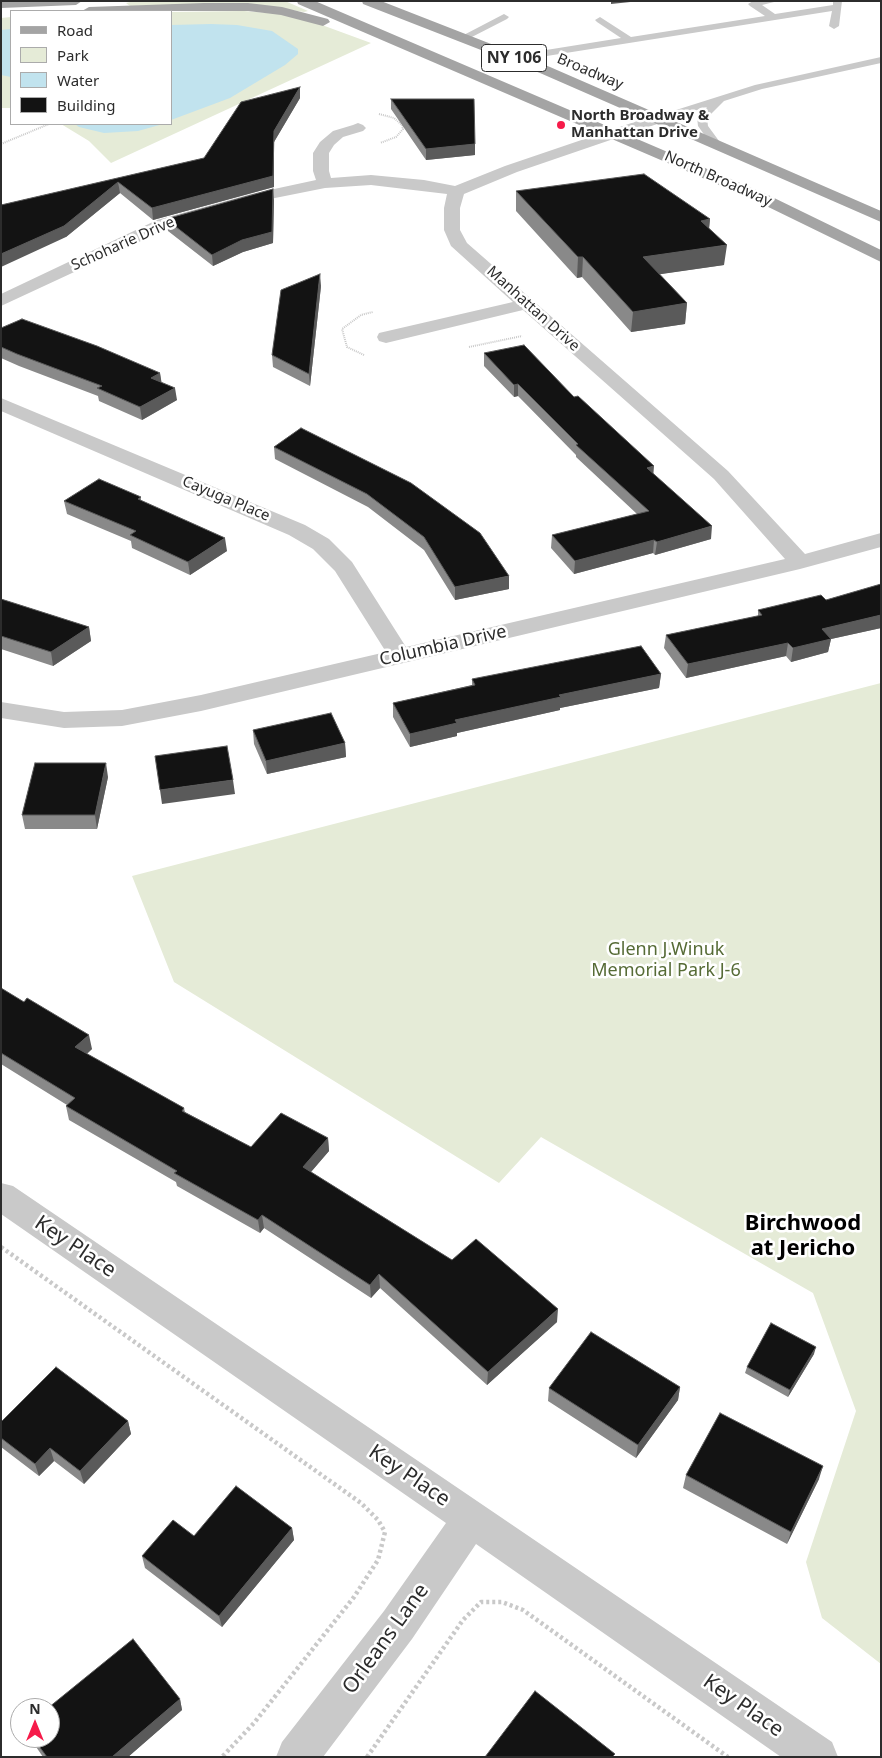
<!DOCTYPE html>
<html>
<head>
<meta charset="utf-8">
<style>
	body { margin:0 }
	#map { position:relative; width:882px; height:1758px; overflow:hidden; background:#fff; font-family:"Noto Sans",sans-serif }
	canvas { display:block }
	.frame { position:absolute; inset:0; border:2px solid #2c2c2c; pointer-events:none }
	.legend { position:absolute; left:10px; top:10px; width:162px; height:115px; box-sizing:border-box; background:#fff; border:1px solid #ababab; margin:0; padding:6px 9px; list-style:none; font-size:15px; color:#2c2c2c }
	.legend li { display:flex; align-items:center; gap:10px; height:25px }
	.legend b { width:25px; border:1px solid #ababab }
	.north { position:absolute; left:10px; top:1698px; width:50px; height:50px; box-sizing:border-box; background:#fff; border:1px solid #ababab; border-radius:50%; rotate:0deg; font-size:14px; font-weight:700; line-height:20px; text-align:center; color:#2c2c2c }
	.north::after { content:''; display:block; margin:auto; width:18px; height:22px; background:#f61b4a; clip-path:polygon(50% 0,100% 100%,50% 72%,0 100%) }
</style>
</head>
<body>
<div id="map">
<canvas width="882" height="1758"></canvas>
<div class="frame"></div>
<ul class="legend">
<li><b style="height:6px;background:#a4a4a4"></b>Road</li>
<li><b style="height:14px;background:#e5ebd7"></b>Park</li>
<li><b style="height:14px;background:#c1e3ee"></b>Water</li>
<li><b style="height:14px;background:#131313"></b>Building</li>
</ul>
<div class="north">N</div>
</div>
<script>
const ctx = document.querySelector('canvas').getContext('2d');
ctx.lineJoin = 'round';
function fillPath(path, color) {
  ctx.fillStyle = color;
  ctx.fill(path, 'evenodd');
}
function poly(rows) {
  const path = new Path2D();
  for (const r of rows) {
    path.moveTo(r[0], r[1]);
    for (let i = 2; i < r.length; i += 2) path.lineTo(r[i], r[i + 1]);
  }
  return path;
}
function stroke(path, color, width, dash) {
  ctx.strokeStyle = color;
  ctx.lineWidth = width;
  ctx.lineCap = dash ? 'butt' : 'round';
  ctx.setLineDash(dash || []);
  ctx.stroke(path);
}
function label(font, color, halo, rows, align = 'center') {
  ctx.font = font + ' "Noto Sans",sans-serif';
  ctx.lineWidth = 5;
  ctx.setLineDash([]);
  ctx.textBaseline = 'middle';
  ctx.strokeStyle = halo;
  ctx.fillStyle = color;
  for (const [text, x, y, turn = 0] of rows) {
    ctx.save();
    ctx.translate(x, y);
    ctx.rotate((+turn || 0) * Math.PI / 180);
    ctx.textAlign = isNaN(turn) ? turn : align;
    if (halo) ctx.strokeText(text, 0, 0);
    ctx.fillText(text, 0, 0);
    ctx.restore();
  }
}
fillPath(poly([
	[134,1,285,1,308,11,304,12,245,3,130,6,126,3],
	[244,11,281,14,311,21,371,43,111,163,89,141,61,124,171,124,171,12],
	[11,17,11,108,1,108,1,18],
	[881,683,881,1664,822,1618,806,1562,856,1411,813,1293,541,1137,499,1183,174,982,132,876]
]), '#e5ebd7');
fillPath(poly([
	[211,24,237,25,272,31,298,49,298,54,285,65,230,98,171,120,171,25],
	[11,29,11,77,1,75,1,30],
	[75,124,163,124,138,131,104,133,79,127]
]), '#c1e3ee');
stroke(poly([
	[379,114,394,118,402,125,403,129,396,137,380,143],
	[1,144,49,124],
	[469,347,522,336],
	[364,355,347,347,342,329,361,315,373,312]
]), '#c9c9c9', 2, [1, 1]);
stroke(poly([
	[1,1247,361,1503,378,1520,385,1532,378,1560,354,1597,254,1723,222,1757],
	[367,1757,463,1620,481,1602,502,1602,523,1610,728,1757]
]), '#c9c9c9', 4.5, [3, 3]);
fillPath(poly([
	[753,1,778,1,762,5,775,14,833,5,833,1,842,1,839,26,834,29,829,26,832,11,515,61,510,58,515,55,621,38,597,22,595,20,600,17,631,37,765,16,750,6,748,4,753,1],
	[504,14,509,17,507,19,466,40,460,40,458,38,504,14],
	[881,57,881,63,762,89,724,101,707,118,708,126,722,145,721,147,713,147,698,126,697,117,707,107,658,122,653,119,654,117,755,85,881,57]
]), '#c9c9c9');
fillPath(poly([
	[658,114,663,116,666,119,663,122,517,172,464,194,460,208,460,230,467,243,728,471,805,554,881,533,881,547,800,569,201,711,122,726,64,728,1,718,1,702,64,712,122,710,201,695,386,652,335,571,313,549,289,535,1,411,1,398,305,525,329,539,352,562,406,647,785,559,714,479,523,310,386,343,379,341,377,337,379,333,513,302,451,246,444,230,444,208,447,194,371,185,325,188,260,201,169,228,1,306,1,294,157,220,251,194,316,180,313,171,313,153,320,142,333,131,353,125,358,123,363,125,366,128,363,131,343,137,334,145,329,153,329,171,331,178,371,175,424,180,455,186,505,166,658,114],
	[1,1183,13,1186,832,1742,838,1757,781,1757,476,1544,412,1639,323,1757,276,1757,282,1742,384,1611,446,1523,1,1214,1,1183]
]), '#c9c9c9');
fillPath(poly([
	[1,1,82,1,76,5,1,8,1,1],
	[297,1,315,1,768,195,881,250,881,262,756,201,298,4,297,1],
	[362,1,381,1,550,67,881,211,881,222,540,73,363,4,362,1],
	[204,3,248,3,282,7,328,19,330,22,323,26,281,15,248,11,82,11,89,7,204,3]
]), '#a4a4a4');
fillPath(poly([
	[300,87,300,98,274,142,274,187,153,220,120,193,66,237,1,205,204,158],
	[391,99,475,144,475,155,426,160,391,109],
	[516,191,710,219,709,228,724,265,660,274,687,303,685,324,631,332,582,277,577,278,516,211],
	[274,200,273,243,243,252,213,266,168,231,166,219],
	[321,286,310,386,273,367,272,355],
	[1,328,160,373,161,382,177,400,142,420,99,401,98,396,19,366,1,358],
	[484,353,574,397,653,474,711,539,655,555,653,553,574,574,551,548,552,535,637,514,576,457,576,455,518,396,514,397,484,366],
	[301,428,509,589,455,600,424,550,368,507,275,459,274,447],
	[141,497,141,501,227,551,190,575,132,548,131,541,67,514,64,501],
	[881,584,881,628,831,639,828,652,791,662,786,656,686,678,664,648,666,635,758,616,758,610,826,600],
	[1,599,89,627,91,641,53,666,1,649],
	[661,674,659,688,560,708,560,710,457,733,457,736,410,747,393,717,393,703,472,685,472,679],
	[253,730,345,743,346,757,267,774,254,744],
	[108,777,97,829,25,829,22,815],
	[1,988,92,1049,87,1054,184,1108,185,1112,251,1147,328,1138,329,1151,311,1172,452,1260,557,1322,487,1385,380,1288,371,1298,264,1228,260,1233,177,1186,176,1182,69,1120,66,1106,67,1105,1,1064],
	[814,1354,788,1397,745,1373,747,1367],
	[680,1387,678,1400,636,1458,548,1401,549,1388],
	[128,1421,131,1434,84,1484,54,1461,39,1476,1,1447,1,1422],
	[686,1475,819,1479,787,1544,683,1488],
	[292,1528,294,1540,222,1627,145,1568,142,1556,194,1536],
	[180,1699,182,1710,128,1757,43,1757,30,1738,50,1738]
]), '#898989');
fillPath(poly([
	[611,1,640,1,611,4],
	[300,87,300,98,274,142,274,187,153,220,152,208,274,131],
	[475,144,475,155,426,160,426,149],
	[118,182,120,193,66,237,1,267,1,254],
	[273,189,274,200,273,243,243,252,213,266,212,255],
	[710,219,708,239,701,221],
	[727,245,724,265,641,277,643,257],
	[578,257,583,257,582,277,577,278],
	[320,274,321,286,310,386,309,374],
	[687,303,685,324,631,332,633,312],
	[160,373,162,385,151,378],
	[518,384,518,396,514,397,514,385],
	[175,388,177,400,142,420,140,407],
	[654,466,653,479,647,468],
	[712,526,711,539,655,555,657,542],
	[225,538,227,551,190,575,188,562],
	[654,540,653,553,574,574,575,561],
	[509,576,509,589,455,600,455,587],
	[881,615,881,628,831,639,828,652,791,662,793,648,822,629],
	[89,627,91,641,53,666,51,652],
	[788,643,786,656,686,678,688,664],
	[661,674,659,688,560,708,560,710,457,733,457,736,410,747,410,734,455,720,559,695],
	[345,743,346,757,267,774,266,761],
	[106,763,108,777,97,829,95,815],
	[233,780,235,794,162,804,160,790],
	[89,1035,92,1049,78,1061,75,1047],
	[328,1138,329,1151,304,1180,303,1167],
	[262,1215,264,1228,260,1233,258,1220],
	[379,1274,380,1288,371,1298,370,1285],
	[558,1309,557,1322,487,1385,488,1372],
	[816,1347,814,1354,788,1397,790,1390],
	[680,1387,678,1400,636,1458,638,1445],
	[128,1421,131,1434,84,1484,80,1471],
	[50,1448,54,1461,39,1476,35,1464],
	[823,1466,819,1479,787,1544,791,1532],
	[292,1528,294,1540,222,1627,219,1616],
	[180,1699,182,1710,128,1757,112,1757]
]), '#5a5a5a');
const building = poly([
	[300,87,274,131,273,176,152,208,118,182,64,226,1,254,1,205,204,158,241,102,300,87],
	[391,99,474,99,475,144,426,149,391,99],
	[644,174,710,219,701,221,727,245,643,257,687,303,633,312,583,257,578,257,516,191,644,174],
	[273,189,272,232,242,240,212,255,166,219,273,189],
	[320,274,309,374,272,355,281,290,320,274],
	[22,319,97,346,160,373,151,378,175,388,140,407,97,388,102,386,17,354,1,347,1,328,22,319],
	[524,345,574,397,578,396,654,466,647,468,712,526,657,542,654,540,575,561,552,535,649,511,576,445,578,444,518,384,514,385,484,353,524,345],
	[301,428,411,483,480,533,509,576,455,587,424,537,367,494,274,447,301,428],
	[99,479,141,497,138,499,225,538,188,562,130,535,136,531,64,501,99,479],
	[881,584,881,615,822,629,831,639,793,648,788,643,688,664,666,635,762,615,758,610,821,595,826,600,881,584],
	[1,599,89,627,51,652,1,636,1,599],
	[641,646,661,674,559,695,561,697,455,720,457,723,410,734,393,703,475,685,472,679,641,646],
	[331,713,345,743,266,761,253,730,331,713],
	[227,746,233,780,160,790,155,756,227,746],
	[35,763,106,763,95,815,22,815,35,763],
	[1,988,24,1002,27,998,89,1035,75,1047,184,1108,182,1111,251,1147,281,1113,328,1138,303,1167,452,1260,476,1239,558,1309,488,1372,379,1274,370,1285,262,1215,258,1220,174,1173,177,1171,66,1106,75,1098,1,1053,1,988],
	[771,1323,816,1347,790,1390,747,1367,771,1323],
	[591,1332,680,1387,638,1445,549,1388,591,1332],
	[56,1367,128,1421,80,1471,50,1448,35,1464,1,1438,1,1422,56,1367],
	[720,1413,823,1466,791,1532,686,1475,720,1413],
	[236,1486,292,1528,219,1616,142,1556,173,1520,194,1536,236,1486],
	[133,1639,180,1699,112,1757,47,1757,33,1738,50,1738,50,1708,48,1708,133,1639],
	[535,1691,615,1754,612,1757,485,1757,535,1691]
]);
fillPath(building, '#131313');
stroke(building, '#5a5a5a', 1);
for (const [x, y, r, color] of [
	[561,125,5,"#f61b4a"]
]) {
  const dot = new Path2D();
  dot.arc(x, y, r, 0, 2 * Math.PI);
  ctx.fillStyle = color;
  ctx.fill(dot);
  stroke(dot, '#fff', 2);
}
label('15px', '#2c2c2c', '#fff', [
	["Broadway",590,72,23],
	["North Broadway",718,179,24],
	["Schoharie Drive",123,244,-24],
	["Manhattan Drive",533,309,42],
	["Cayuga Place",226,499,23]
]);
label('bold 15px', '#2c2c2c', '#fff', [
	["North Broadway &",571,116],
	["Manhattan Drive",571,133]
], 'left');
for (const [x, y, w] of [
	[514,58,65]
]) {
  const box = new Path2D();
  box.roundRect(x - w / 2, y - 13.5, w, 27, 4);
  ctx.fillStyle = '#fff';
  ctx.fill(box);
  stroke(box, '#2c2c2c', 1);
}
label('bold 16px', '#2c2c2c', null, [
	["NY 106",514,58]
]);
label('18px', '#2c2c2c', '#fff', [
	["Columbia Drive",443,646,-13]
]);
label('18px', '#566b36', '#fff', [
	["Glenn J.Winuk",666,950],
	["Memorial Park J-6",666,971]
]);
label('21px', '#2c2c2c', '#fff', [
	["Key Place",75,1247,34],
	["Key Place",409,1476,34],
	["Orleans Lane",386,1639,-54],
	["Key Place",743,1706,35]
]);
label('bold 22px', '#000', '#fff', [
	["Birchwood",803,1224],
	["at Jericho",803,1249]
]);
</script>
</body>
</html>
